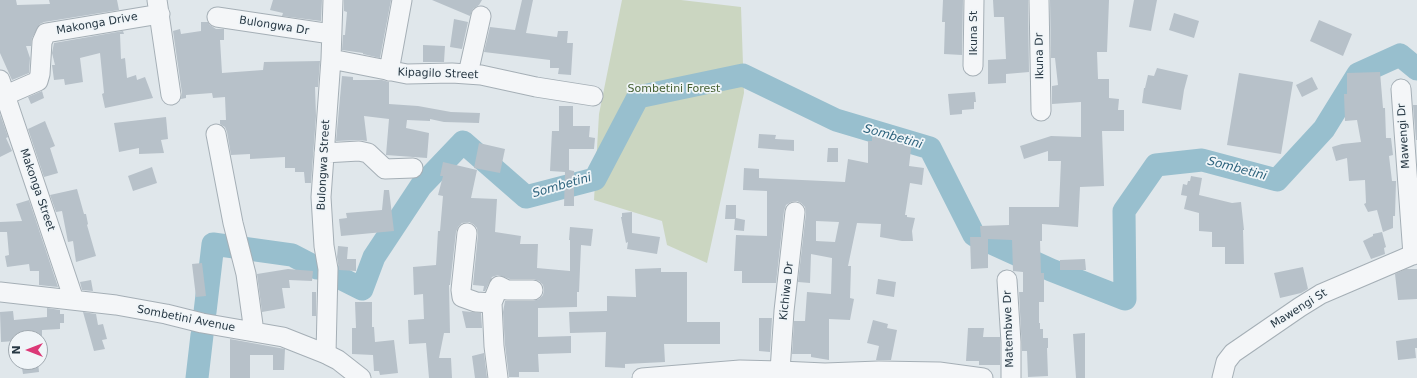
<!DOCTYPE html>
<html>
<head>
<meta charset="utf-8">
<style>
	body { margin:0 }
	#map { position:relative; width:1417px; height:378px; overflow:hidden; background:#e0e7eb; font-family:"DejaVu Sans",sans-serif }
	canvas { display:block }
	.north { position:absolute; left:8px; top:330px; width:40px; height:40px; box-sizing:border-box; background:#f0f5f8; border:1px solid #a0a9b0; border-radius:50%; rotate:270deg; font-size:11px; font-weight:700; line-height:16px; text-align:center; color:#273844 }
	.north::after { content:''; display:block; margin:auto; width:14px; height:18px; background:#dc3977; clip-path:polygon(50% 0,100% 100%,50% 72%,0 100%) }
</style>
</head>
<body>
<div id="map">
<canvas width="1417" height="378"></canvas>
<div class="north">N</div>
</div>
<script>
const ctx = document.querySelector('canvas').getContext('2d');
ctx.lineJoin = 'round';
function fillPath(path, color) {
  ctx.fillStyle = color;
  ctx.fill(path, 'evenodd');
}
function poly(rows) {
  const path = new Path2D();
  for (const r of rows) {
    path.moveTo(r[0], r[1]);
    for (let i = 2; i < r.length; i += 2) path.lineTo(r[i], r[i + 1]);
  }
  return path;
}
function stroke(path, color, width, dash) {
  ctx.strokeStyle = color;
  ctx.lineWidth = width;
  ctx.lineCap = dash ? 'butt' : 'round';
  ctx.setLineDash(dash || []);
  ctx.stroke(path);
}
function label(font, color, halo, rows, align = 'center') {
  ctx.font = font + ' "DejaVu Sans",sans-serif';
  ctx.lineWidth = 3.5;
  ctx.setLineDash([]);
  ctx.textBaseline = 'middle';
  ctx.strokeStyle = halo;
  ctx.fillStyle = color;
  for (const [text, x, y, turn = 0] of rows) {
    ctx.save();
    ctx.translate(x, y);
    ctx.rotate((+turn || 0) * Math.PI / 180);
    ctx.textAlign = isNaN(turn) ? turn : align;
    if (halo) ctx.strokeText(text, 0, 0);
    ctx.fillText(text, 0, 0);
    ctx.restore();
  }
}
fillPath(poly([
	[622,0,681,0,741,7,744,93,707,263,667,245,662,221,594,200,599,114]
]), '#cbd6c1');
stroke(poly([
	[338,277,362,289,374,257,421,186,463,142,526,197,595,179,638,97,743,75,836,120,930,148,974,235,1051,270,1125,299,1124,211,1156,165,1202,160,1277,180,1324,129,1358,74,1400,55,1417,69],
	[205,312,213,244,292,255,317,268],
	[197,378,202,335]
]), '#98bfce', 23);
fillPath(poly([
	[0,0,16,0,17,5,50,4,49,0,117,0,119,10,44,22,40,24,32,38,31,46,26,46,30,58,29,73,12,80,0,53],
	[273,0,322,0,321,21,282,16,283,13,270,10],
	[344,0,391,0,380,58,363,54,363,53,342,50,343,35,345,35,347,12,344,11],
	[432,0,482,0,479,5,473,9,470,16],
	[522,0,533,0,526,33,557,37,558,31,568,31,567,43,573,43,571,75,558,74,559,68,550,68,550,60,484,52,490,27,515,30],
	[943,0,963,0,962,55,944,54,945,22,942,22],
	[993,0,1028,0,1029,72,1006,74,1006,83,988,84,988,60,1006,59,1004,17,994,17],
	[1050,0,1109,0,1107,52,1097,52,1098,79,1109,79,1109,98,1119,99,1118,110,1124,110,1124,131,1102,131,1104,186,1080,187,1078,227,1042,224,1042,241,1040,241,1041,273,1044,273,1044,302,1039,302,1039,323,1040,323,1040,329,1043,329,1043,338,1048,338,1048,348,1047,348,1048,376,1028,377,1027,351,1022,351,1019,292,1023,292,1023,272,1013,271,1012,240,988,239,988,268,971,269,970,237,981,237,980,226,1009,225,1009,207,1059,207,1061,161,1048,161,1048,151,1024,159,1020,146,1051,136,1081,137,1081,102,1052,104,1052,86,1058,85,1055,58,1051,58],
	[1134,0,1157,0,1151,31,1129,27],
	[1174,13,1199,21,1194,38,1169,30],
	[454,19,468,22,462,49,450,47],
	[1319,20,1352,34,1343,56,1310,41],
	[201,22,208,22,210,25,216,29,224,29,224,40,220,40,222,73,263,70,264,62,320,61,318,87,315,87,316,116,311,183,305,183,304,172,295,172,295,168,285,168,285,157,250,159,250,154,231,155,227,132,225,127,220,124,220,120,226,120,225,97,213,98,212,93,186,95,186,98,181,99,182,93,173,31,180,29,181,34,201,31],
	[123,31,124,34,120,34,121,59,125,58,127,78,136,75,137,80,145,77,153,98,105,108,102,94,104,93,100,53,80,58,83,82,65,85,64,79,54,80,52,65,55,65,52,53,54,43],
	[423,45,445,46,444,62,423,62],
	[1157,68,1188,75,1184,90,1181,110,1142,103,1144,88,1145,88,1148,75,1154,76],
	[1380,72,1383,108,1385,108,1386,138,1391,138,1393,155,1389,156,1392,181,1396,181,1395,216,1393,216,1393,228,1383,232,1377,210,1368,212,1364,204,1366,203,1365,180,1349,181,1347,158,1336,161,1332,147,1342,144,1361,142,1357,120,1345,121,1344,94,1347,94,1347,73],
	[1239,73,1293,82,1281,154,1227,145],
	[342,76,353,77,353,80,382,80,389,82,389,104,418,106,451,112,480,113,479,123,444,122,430,119,430,121,407,120,406,128,429,133,427,158,386,155,389,119,364,116,367,141,359,140,336,141],
	[1312,77,1318,89,1302,97,1296,85],
	[42,91,44,98,31,104,28,97],
	[975,92,976,102,974,102,974,109,962,110,962,114,950,115,948,94],
	[1413,105,1417,105,1417,140,1416,140],
	[559,106,573,106,573,126,590,126,589,137,595,138,594,149,569,149,569,170,574,171,574,206,564,206,565,172,550,171,552,131,559,131],
	[0,114,8,137,6,138,12,151,0,157],
	[166,117,168,139,161,140,164,153,139,154,139,148,119,152,114,123],
	[45,121,55,146,50,148,58,173,44,177,28,129],
	[889,133,906,134,905,140,912,141,909,166,924,168,922,185,910,183,905,215,907,215,907,217,915,218,912,231,913,241,902,241,880,237,881,224,857,223,848,266,851,266,850,298,854,299,850,320,829,319,829,360,811,357,811,354,792,354,794,321,805,321,807,292,831,294,832,258,811,254,810,283,798,282,806,213,805,207,801,203,797,201,791,202,786,205,784,211,776,283,742,283,742,271,734,271,736,235,767,236,767,191,743,190,744,168,759,169,759,178,845,182,848,159,868,163,868,141,872,141,872,137,889,137],
	[816,221,839,222,835,242,816,241],
	[759,134,776,135,775,139,794,140,794,151,758,148],
	[479,143,505,149,500,173,474,168],
	[828,148,838,148,838,162,827,162],
	[443,162,477,170,471,198,497,199,495,232,521,236,520,244,538,244,537,268,570,271,570,240,569,240,570,227,593,229,591,246,581,245,579,292,577,292,577,307,538,308,538,337,571,336,571,353,538,354,539,372,519,372,519,377,509,377,505,345,503,312,505,301,533,301,539,299,543,295,544,290,543,285,539,281,533,279,510,279,498,275,492,277,485,291,483,291,484,286,473,285,478,234,477,228,473,224,469,222,462,223,458,227,456,232,450,285,449,285,450,333,444,333,439,358,451,358,452,378,429,378,426,343,409,344,408,320,424,319,423,294,414,295,413,267,436,265,438,231,440,231,443,196,438,195,443,176,440,176],
	[152,167,157,183,133,191,128,176],
	[1191,176,1202,178,1199,195,1232,203,1241,202,1244,230,1243,230,1244,264,1225,264,1225,247,1212,247,1212,232,1199,231,1199,213,1184,209,1187,196,1181,195,1183,184,1187,185,1188,181,1190,181],
	[77,189,84,214,86,214,88,224,87,225,96,256,76,262,73,241,68,242,62,211,56,212,50,195],
	[384,190,389,190,394,231,341,236,339,219,347,218,346,213,382,210],
	[29,200,58,287,39,285,39,271,30,271,29,264,7,267,5,256,9,255,7,232,0,232,0,222,22,221,16,204],
	[726,205,736,205,736,218,745,220,744,231,734,230,735,219,725,219],
	[632,212,632,233,660,237,657,254,627,249,628,242,626,243,621,217,622,217,622,213],
	[1382,232,1386,247,1384,248,1385,254,1371,259,1363,241,1373,236,1373,234],
	[338,246,348,247,347,259,356,259,356,271,339,270,337,257],
	[1085,259,1086,270,1060,270,1060,260],
	[202,263,206,296,196,297,192,264],
	[1303,267,1308,289,1301,293,1280,298,1274,273],
	[661,268,661,272,687,272,687,322,720,322,720,344,664,344,665,362,625,364,625,368,605,367,606,332,570,333,569,312,607,311,607,296,636,297,635,269],
	[288,269,313,271,312,281,289,280,290,288,282,288,285,308,262,312,257,274],
	[1406,269,1417,269,1417,299,1398,300,1395,274],
	[878,279,896,282,894,297,876,294],
	[91,280,93,291,82,290,80,282],
	[312,292,316,292,316,316,312,316],
	[355,302,372,302,372,327,374,327,375,342,394,340,398,373,380,375,379,371,374,371,373,355,352,354,352,328,356,328],
	[47,308,60,310,60,314,64,314,64,323,60,323,60,329,42,330,42,337,15,338,15,341,1,342,0,312,13,311,14,320,47,317],
	[462,311,481,313,482,328,466,328],
	[83,312,96,314,98,325,103,324,107,339,102,340,105,349,94,351],
	[759,318,772,318,770,352,759,351],
	[873,320,888,324,887,328,897,330,891,360,876,360,879,346,867,343],
	[968,328,984,328,983,337,1000,337,1000,365,979,365,979,361,966,361],
	[1085,333,1085,378,1076,378,1073,334],
	[1417,338,1417,348,1415,348,1416,358,1398,360,1396,341],
	[230,339,285,349,284,370,273,370,273,355,250,355,250,378,230,378],
	[484,353,487,378,475,378,472,356],
	[21,362,38,362,39,372,23,374]
]), '#b7c1c9');
const minor = poly([
	[157,0,171,95],
	[1039,0,1041,111],
	[217,17,331,34],
	[331,59,407,74,452,73,481,75,536,87,593,96],
	[973,66,974,0],
	[389,71,402,0],
	[468,74,481,16],
	[0,80,74,300],
	[1401,89,1413,255],
	[6,95,38,81,40,74,42,42,46,33,160,14],
	[216,134,233,223,246,274,254,332],
	[324,153,359,151,368,153,385,169,413,168],
	[467,233,461,290,462,297,476,302,492,303],
	[1007,280,1011,342,1011,378],
	[0,292,116,305,166,314,202,323,283,337,326,354,338,360,361,378],
	[326,354,328,269,324,246,321,197,331,59,333,0],
	[780,371,784,311,795,212],
	[498,378,494,346,492,303,499,286,507,290,533,290],
	[642,378,740,370,780,371,825,373,879,371,939,372,983,378],
	[1222,378,1226,362,1233,353,1300,307,1321,294,1417,253]
]);
stroke(minor, '#a5afb6', 21);
stroke(minor, '#f4f6f8', 19);
label('11px', '#273844', '#f0f5f8', [
	["Makonga Drive",97,24,-10],
	["Bulongwa Dr",274,26,9],
	["Ikuna St",974,33,-90],
	["Ikuna Dr",1040,56,-91],
	["Kipagilo Street",438,74,2],
	["Mawengi Dr",1404,136,-94],
	["Bulongwa Street",324,165,-87],
	["Makonga Street",37,190,71],
	["Kichiwa Dr",787,291,-84],
	["Mawengi St",1299,309,-32],
	["Sombetini Avenue",186,319,11],
	["Matembwe Dr",1009,329,-92]
]);
label('11px', '#466133', '#f0f5f8', [
	["Sombetini Forest",674,89]
]);
label('italic 12px', '#2d637d', '#f0f5f8', [
	["Sombetini",893,137,16],
	["Sombetini",1237,169,15],
	["Sombetini",562,186,-16]
]);
</script>
</body>
</html>
